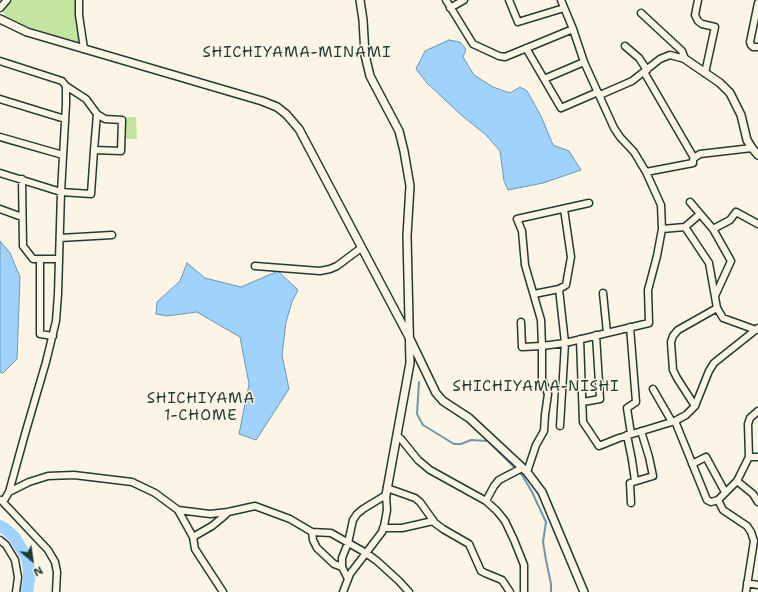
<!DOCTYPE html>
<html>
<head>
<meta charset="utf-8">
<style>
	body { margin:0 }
	#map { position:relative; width:758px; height:592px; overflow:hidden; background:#fcf5e5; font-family:"Shantell Sans",sans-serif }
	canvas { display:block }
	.north { position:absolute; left:12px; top:540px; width:40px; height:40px; -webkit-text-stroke:3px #fcf5e5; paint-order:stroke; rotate:151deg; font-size:11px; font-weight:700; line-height:16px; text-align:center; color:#1f3d34 }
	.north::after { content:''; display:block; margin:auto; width:14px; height:18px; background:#1f3d34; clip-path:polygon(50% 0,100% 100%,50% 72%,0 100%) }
</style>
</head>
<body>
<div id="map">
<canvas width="758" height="592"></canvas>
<div class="north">N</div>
</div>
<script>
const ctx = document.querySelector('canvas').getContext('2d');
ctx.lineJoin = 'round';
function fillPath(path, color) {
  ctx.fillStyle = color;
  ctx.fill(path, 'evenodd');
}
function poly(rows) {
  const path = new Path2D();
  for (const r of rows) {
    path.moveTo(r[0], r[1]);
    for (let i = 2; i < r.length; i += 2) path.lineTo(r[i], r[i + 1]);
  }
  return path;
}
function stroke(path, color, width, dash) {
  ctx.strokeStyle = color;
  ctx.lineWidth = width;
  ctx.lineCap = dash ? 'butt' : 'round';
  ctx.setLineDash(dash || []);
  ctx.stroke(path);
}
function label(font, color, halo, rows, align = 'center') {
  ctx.font = font + ' "Shantell Sans",sans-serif';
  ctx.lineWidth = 3;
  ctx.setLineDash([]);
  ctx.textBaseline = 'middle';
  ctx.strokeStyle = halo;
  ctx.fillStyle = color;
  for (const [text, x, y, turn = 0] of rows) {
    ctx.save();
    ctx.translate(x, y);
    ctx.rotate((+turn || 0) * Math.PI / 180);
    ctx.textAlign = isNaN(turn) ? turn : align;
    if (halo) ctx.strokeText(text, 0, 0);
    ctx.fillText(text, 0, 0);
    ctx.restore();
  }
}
fillPath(poly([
	[10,0,77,0,81,41,78,42,29,27,6,16,2,10],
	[126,117,136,117,137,139,125,139]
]), '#c3e59e');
const water = poly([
	[449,40,460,42,466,49,463,57,474,75,493,87,510,93,520,87,527,91,541,116,553,145,569,151,581,170,543,183,508,190,504,181,500,151,486,135,460,114,427,83,416,69,425,51,449,40],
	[0,241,10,253,20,277,17,359,3,373,0,372,0,241],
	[187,263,205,278,241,287,278,271,298,290,292,302,286,322,282,355,289,389,256,440,239,434,249,384,240,337,197,312,167,316,156,314,157,302,180,281,187,263]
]);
fillPath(water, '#9fd3fd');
stroke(water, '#6c97ad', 1);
stroke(poly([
	[419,382,417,414,423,425,454,444,461,444,471,440,488,441,522,475,532,492,546,522,543,542,546,560,551,584,551,592]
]), '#6c97ad', 2);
stroke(poly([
	[0,526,8,531,15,538,27,558,29,569,29,580,27,592]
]), '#9fd3fd', 12);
const minor = poly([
	[79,0,79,15,84,49],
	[446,0,473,44,499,56,505,57,573,29],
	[509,0,518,22,564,8],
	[698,0,695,15,698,21,702,24,715,27,705,73],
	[758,3,750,42,751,45,753,47,758,47],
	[0,8,7,0],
	[450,8,464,0],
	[641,13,682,51,685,59],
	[625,46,639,58,647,70],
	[526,48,561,108,598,92],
	[0,61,62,81,66,86,86,99,97,114,105,119,122,120,121,151,94,150,91,194,61,192,0,173],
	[644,72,694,158],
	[544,79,584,62],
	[600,95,632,81,660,59,670,55,685,59],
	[0,99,65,119],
	[0,137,63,155],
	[94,150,97,114],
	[646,172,693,163,693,160,694,158,700,154,752,148],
	[22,179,23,246,33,259,58,259],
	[690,202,713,229,731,261,715,296],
	[0,209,22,217],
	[685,227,700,214],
	[662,229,685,227,709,263,717,308,723,318,756,330],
	[713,229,730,220,736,212,758,224],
	[60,238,112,235],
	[40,259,40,334,53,336],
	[255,266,320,271,330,269,337,266,361,248],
	[559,289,565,343,560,426],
	[603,293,607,333],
	[534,294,559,289,566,285,571,257,564,209],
	[521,322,522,347,542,346,541,320,525,265,522,231,517,219,589,203],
	[630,327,636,402,627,408,631,434],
	[580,339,583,422,599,446,619,438,675,421,686,415,695,406,709,371,714,363,758,328],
	[653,389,672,422],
	[583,402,600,399,596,335],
	[695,406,677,378,673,370,671,342,673,336,678,330,717,308],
	[675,421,707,500,711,502,718,500,737,481,749,457,758,457],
	[627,435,632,460,635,481],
	[397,436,401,439,418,460,430,470,486,501,497,511,505,521,514,540,524,565,524,592],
	[749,457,748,424,750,418,758,411],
	[692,464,706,457,725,492],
	[527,472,536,445,544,431,545,415,548,394,542,379,542,346,565,343,649,323,648,290,657,256,662,229,661,205,646,172,634,152,620,137,614,128,584,62,573,29,561,0],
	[737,481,753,494,758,502],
	[387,488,415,498,420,502,435,523,443,529,469,544,481,571,485,573,502,580,510,592],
	[9,492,29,482,48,476,74,475,132,482,155,493,178,510,193,537,195,549,223,592],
	[1,500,48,550,55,562,57,572,56,592],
	[718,500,723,510,747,526,751,532,754,541,746,592],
	[486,501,494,486,499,480,522,468],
	[3,502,9,492,25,434,46,362,56,321,58,294,61,192,66,104,66,86],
	[631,503,630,483,653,476,649,457,641,431],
	[178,510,210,514,228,512,255,506,290,519,312,532,331,533,366,553,377,561,399,581,409,592],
	[383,528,402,528,433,521],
	[312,532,313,540,317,548,334,564,342,567],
	[193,537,212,526,223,517,228,512],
	[0,540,6,545,15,560,18,577,16,592],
	[348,579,342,567,342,558,348,543,353,520,357,514,363,509,386,495],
	[747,583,758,585],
	[343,592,350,574,382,532,384,526,387,510,386,495]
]);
const tertiary = poly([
	[360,0,363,20,365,55,370,76,399,131,404,151,410,186,407,236,410,363,386,495],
	[0,19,27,32,262,101,277,107,286,114,299,129,410,339,436,393,443,401,469,418,527,472,542,492,584,592],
	[685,59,720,83,730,93,741,115,747,140,752,148,758,155]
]);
stroke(minor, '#1f3d34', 9);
stroke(tertiary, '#1f3d34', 10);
stroke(minor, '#fcf5e5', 6);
stroke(tertiary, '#fcf5e5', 7);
ctx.letterSpacing = '1px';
label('15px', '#1f3d34', '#fcf5e5', [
	["SHICHIYAMA-MINAMI",297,53],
	["SHICHIYAMA-NISHI",536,387],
	["SHICHIYAMA",201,399],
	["1-CHOME",201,416]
]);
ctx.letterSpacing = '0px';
</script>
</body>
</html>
